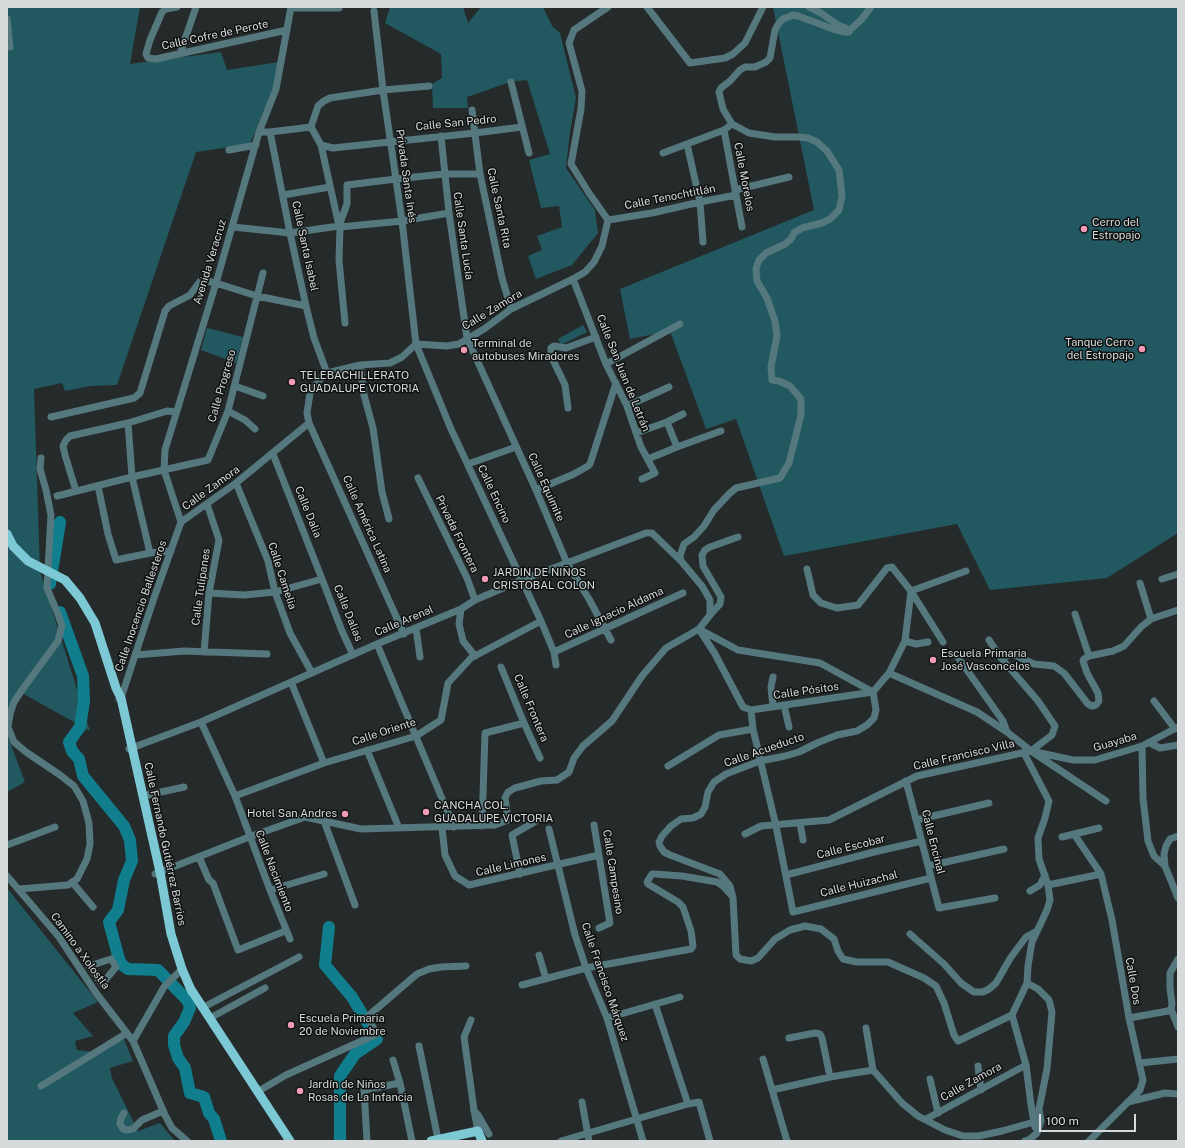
<!DOCTYPE html>
<html>
<head>
<meta charset="utf-8">
<style>
	body { margin:0 }
	#map { position:relative; width:1185px; height:1148px; overflow:hidden; background:#252a2a; font-family:"Public Sans",sans-serif }
	canvas { display:block }
	.frame { position:absolute; inset:0; border:8px solid #d7dada; pointer-events:none }
	.scale { position:absolute; left:1039px; top:1114px; width:97px; height:18px; box-sizing:border-box; border:2px solid #d7dada; border-top:0; padding-left:5px; font-size:12px; line-height:14px; white-space:nowrap; color:#d7dada; -webkit-text-stroke:3px #101212; paint-order:stroke }
</style>
</head>
<body>
<div id="map">
<canvas width="1185" height="1148"></canvas>
<div class="frame"></div>
<div class="scale">100 m</div>
</div>
<script>
const ctx = document.querySelector('canvas').getContext('2d');
ctx.lineJoin = 'round';
function fillPath(path, color) {
  ctx.fillStyle = color;
  ctx.fill(path, 'evenodd');
}
function poly(rows) {
  const path = new Path2D();
  for (const r of rows) {
    path.moveTo(r[0], r[1]);
    for (let i = 2; i < r.length; i += 2) path.lineTo(r[i], r[i + 1]);
  }
  return path;
}
function stroke(path, color, width, dash) {
  ctx.strokeStyle = color;
  ctx.lineWidth = width;
  ctx.lineCap = dash ? 'butt' : 'round';
  ctx.setLineDash(dash || []);
  ctx.stroke(path);
}
function label(font, color, halo, rows, align = 'center') {
  ctx.font = font + ' "Public Sans",sans-serif';
  ctx.lineWidth = 3;
  ctx.setLineDash([]);
  ctx.textBaseline = 'middle';
  ctx.strokeStyle = halo;
  ctx.fillStyle = color;
  for (const [text, x, y, turn = 0] of rows) {
    ctx.save();
    ctx.translate(x, y);
    ctx.rotate((+turn || 0) * Math.PI / 180);
    ctx.textAlign = isNaN(turn) ? turn : align;
    if (halo) ctx.strokeText(text, 0, 0);
    ctx.fillText(text, 0, 0);
    ctx.restore();
  }
}
fillPath(poly([
	[7,7,140,7,130,64,221,52,227,70,285,61,250,144,196,152,117,385,91,386,65,391,62,383,34,389,40,571,90,731,20,692,7,727],
	[390,7,463,7,468,23,481,7,543,7,552,26,560,33,576,98,570,132,566,168,595,210,598,233,572,265,536,279,528,256,542,250,537,236,562,227,559,206,541,208,529,160,550,154,527,80,510,82,467,97,468,108,433,108,432,84,442,78,441,54,385,23],
	[773,7,1178,7,1178,533,1107,578,990,590,957,524,784,556,736,419,706,429,670,331,630,339,620,289,814,210],
	[583,325,587,332,561,345,558,339],
	[207,328,243,337,236,363,201,350],
	[7,734,25,782,7,792],
	[7,888,98,1002,73,1013,93,1036,75,1041,77,1050,94,1052,123,1037,133,1061,110,1068,112,1078,138,1131,160,1123,175,1141,7,1141]
]), '#225860');
stroke(poly([
	[50,584,60,522],
	[60,612,83,676,84,701,80,727,69,742,72,751,79,759,83,776,124,826,130,840,132,861,124,880,118,910,109,922,119,959,122,965,128,969,158,970,188,1001,190,1008,184,1022,174,1036,174,1045,178,1058,185,1068,190,1093,204,1097,209,1113,214,1119,221,1141],
	[329,927,325,965,352,997,377,1039,355,1054,340,1076,340,1141]
]), '#107e8c', 12);
stroke(poly([
	[177,7,166,9,162,12,150,40,146,54,148,58,156,59,287,30],
	[608,7,574,30,569,43,582,91,581,109,571,164,589,193,608,220],
	[647,7,690,63,725,58,733,54,745,43,763,7],
	[809,7,821,13,838,25,850,30,861,20,871,7],
	[291,8,339,8,339,7],
	[374,11,383,90,402,221,416,344,451,429,541,621,554,652,556,665],
	[7,19,10,47,7,47],
	[850,30,849,32,845,32,836,30,798,16,793,15,783,19,779,23,775,30,770,58,766,62,755,67,745,67,740,70,730,81,721,88,719,92,723,109,732,124,749,133,775,137,798,137,808,138,817,142,827,151,839,170,842,196,839,210,830,219,822,223,802,228,794,233,791,239,785,244,766,253,759,260,756,269,757,281,767,298,775,321,777,336,771,367,772,380,779,381,790,386,801,399,801,415,789,463,780,478,736,488,730,493,714,510,704,526,694,537,684,544,680,556,681,561,702,586,710,600,710,615,699,629,715,654,743,707,751,710,873,692],
	[180,54,196,7],
	[511,82,529,153],
	[472,110,480,174,502,278,511,309],
	[311,127,318,106,324,101,330,98,383,90,429,86],
	[311,127,321,145,339,226],
	[724,130,742,227],
	[259,132,270,132,290,233,306,306,314,338,327,373],
	[270,132,311,127],
	[441,136,449,213,467,338,536,490,567,563,589,599,611,640],
	[687,144,700,202,703,242],
	[321,145,333,148,475,133,522,127],
	[229,150,256,145],
	[663,153,724,130,732,124],
	[735,190,789,177],
	[283,195,330,187],
	[608,220,652,213,700,202,736,195],
	[339,226,347,204,347,185,396,179,444,174,480,174],
	[233,227,290,233,339,226,340,227,402,221,449,213],
	[340,227,339,260,345,323],
	[573,279,606,364,627,406,641,447,655,473,642,479],
	[606,364,680,324],
	[360,365,364,395,373,428,382,492,389,519],
	[235,386,263,396],
	[627,406,669,387],
	[568,408,565,385,553,360,551,354,551,348,554,346,566,348,596,337],
	[228,411,245,420,255,429],
	[51,417,134,398,140,393,165,311,169,306,190,295,201,280,216,283,257,296,306,306],
	[667,422,677,447],
	[128,423,132,477,150,553],
	[636,433,667,422,683,414],
	[273,454,322,579,342,631,353,655],
	[648,459,677,447,721,431],
	[468,464,516,447],
	[418,478,467,578,475,600],
	[236,483,268,561,275,592,290,633,312,673],
	[98,486,108,534,116,560,150,553,171,551],
	[536,490,574,474,588,466,590,464,616,383],
	[76,491,65,455,63,446,66,440,70,436,128,423,167,411,176,412],
	[57,496,132,477,208,460,228,411,263,273],
	[181,522,164,470,165,450,216,283,259,132,276,89,291,7],
	[181,522,236,483,309,423],
	[807,569,813,595,821,603,837,608,858,605,887,568,892,567,911,591,943,642],
	[1162,579,1178,574],
	[1140,583,1151,619],
	[911,591,966,571],
	[209,593,244,595,275,592,322,579],
	[461,609,459,624,463,641,475,656],
	[1075,614,1089,656],
	[710,615,720,604,721,597,703,566,702,555,705,550,710,547,738,537],
	[416,628,420,657],
	[404,634,309,423,307,413,310,393,319,380,327,373,360,365,390,363,402,357,416,344,447,346,459,344,484,329,511,309,573,279,585,272,594,262,602,246,608,220],
	[989,640,1001,658,1038,701,1055,726,1052,735,1031,751],
	[905,641,916,644,928,642],
	[377,644,454,827],
	[204,652,209,593,219,540,207,504],
	[554,652,683,593],
	[135,655,184,651,267,654],
	[957,656,1003,721,1007,732],
	[1001,658,1012,654,1034,664,1054,666,1064,673,1088,704,1092,706,1096,705,1099,701,1098,693,1087,673,1083,661,1084,659,1089,656,1113,651,1124,646,1141,627,1151,619,1178,610],
	[501,667,524,723,540,758],
	[889,673,977,712,1007,732,1031,751,1106,801],
	[291,682,324,763],
	[873,692,876,710,874,718,867,725,857,731,837,735,817,743,799,752,785,756,760,761,726,774,714,782,708,792,705,807,701,814,693,818,681,819,671,826,662,836,659,842,660,846,664,852,670,855,720,874,730,886,733,898,736,955,740,959,751,961,758,958,775,939,790,930,805,926,821,929,834,939,838,951,843,959,857,962,888,962,924,978,936,986,944,1003,954,1035,958,1041,1012,1015,1027,983,1028,966,1032,942,1047,910,1050,900,1048,885,1039,859,1038,838,1045,818,1049,801,1024,753],
	[873,692,889,673,905,641,911,591],
	[119,699,121,698,154,598,181,522],
	[1154,701,1175,729],
	[784,705,789,727],
	[773,707,771,687,773,677],
	[751,710,753,729,776,826,793,912,931,878],
	[201,722,235,796,270,890,290,939],
	[1150,743,1160,748,1178,745],
	[1142,746,1143,798,1148,841,1154,856,1165,866],
	[129,749,201,722,377,644,461,609,475,600,522,580,646,533,652,533,681,561],
	[367,750,399,828],
	[668,766,719,735,753,729],
	[906,781,939,908,995,898],
	[143,796,184,787],
	[235,796,324,763,416,736,441,720,448,683,471,658,541,621],
	[916,820,989,803],
	[324,821,355,905],
	[800,823,803,840],
	[594,825,610,923,599,928],
	[482,826,485,733,524,723],
	[442,828,445,855,455,876,469,885,599,855],
	[549,829,575,935,586,968,607,1018,643,1141],
	[745,834,761,826,829,820,917,776,1031,751,1073,760,1095,760,1142,746,1178,727],
	[1074,834,1101,874,1112,920,1129,1018,1143,1080,1140,1090,1089,1141],
	[1178,836,1170,839,1166,846,1164,854,1165,866,1178,898],
	[1062,837,1099,828],
	[7,845,55,827],
	[199,857,209,880,213,883,238,950,285,931],
	[928,866,1004,849],
	[155,874,249,837,305,817,361,829,495,825,508,820,505,798,508,792,515,788,541,781,557,780,569,772,574,758,583,746,612,721,642,676,666,648,699,629,738,650,820,663,873,692],
	[520,874,512,835,536,821],
	[786,875,874,852,922,841],
	[7,876,59,937,96,993,133,1041,165,1115,172,1128,187,1141],
	[72,882,93,907],
	[1048,885,1101,874],
	[19,889,68,885,77,879,87,859,90,844,89,823,83,801,74,786,60,775,26,752,14,742,8,727,10,714,14,702,22,690,58,641,62,626,58,614,47,588,51,515,46,490,40,469,41,458],
	[270,890,324,874],
	[1030,891,1040,885,1045,875],
	[910,934,944,964,961,983,974,992,983,992,989,989,996,983,1011,957,1026,937,1037,931],
	[539,955,546,979],
	[111,959,116,967,102,984,89,966,111,959],
	[522,985,586,968,691,949,693,946,691,931,683,907,678,902,648,884,647,882,652,874,655,874,682,876,717,882,724,887,731,895],
	[655,1004,688,1104],
	[202,1008,299,957],
	[1171,1009,1172,1004,1170,988,1170,973,1178,959],
	[1171,1009,1178,1027],
	[1012,1015,1026,1065,1031,1105,1035,1127],
	[210,1018,265,988],
	[607,1018,680,997],
	[1129,1018,1168,1011,1171,1009],
	[471,1020,464,1037,474,1110,478,1131],
	[866,1028,873,1070],
	[789,1038,815,1033,820,1034,822,1038,830,1077],
	[133,1041,164,987,182,969],
	[419,1046,438,1139],
	[763,1059,787,1141],
	[393,1060,400,1083,412,1141],
	[1140,1063,1178,1059],
	[978,1066,981,1090],
	[873,1070,902,1103,918,1116,945,1130,963,1136,979,1136,1002,1131,1034,1122],
	[930,1079,938,1113],
	[41,1086,127,1033],
	[772,1090,830,1077,873,1070],
	[257,1092,286,1075,377,1034,367,1017,417,974,429,969,441,967,466,966],
	[582,1102,589,1141],
	[1128,1102,1165,1093,1178,1094],
	[474,1111,478,1115,489,1134],
	[124,1113,121,1118,120,1124,123,1129,127,1130,133,1129,142,1120,163,1111],
	[926,1119,1026,1065],
	[367,1141,364,1090,400,1083],
	[561,1141,688,1104,699,1102,710,1141],
	[1025,1141,1029,1140,1037,1133,1041,1121,1039,1109,1047,1069,1052,1012,1049,1000,1038,989,1027,983]
]), '#55787e', 7);
stroke(poly([
	[7,534,13,546,28,561,65,580,80,598,95,623,116,688,121,698,160,872,171,934,182,969,192,992],
	[190,988,290,1141],
	[431,1141,478,1131,482,1141]
]), '#7dc8d5', 9);
for (const [x, y, r, color] of [
	[1084,229,4,"#f09ab6"],
	[1142,349,4,"#f09ab6"],
	[464,350,4,"#f09ab6"],
	[292,382,4,"#f09ab6"],
	[485,579,4,"#f09ab6"],
	[933,660,4,"#f09ab6"],
	[426,812,4,"#f09ab6"],
	[345,814,4,"#f09ab6"],
	[291,1025,4,"#f09ab6"],
	[300,1091,4,"#f09ab6"]
]) {
  const dot = new Path2D();
  dot.arc(x, y, r, 0, 2 * Math.PI);
  ctx.fillStyle = color;
  ctx.fill(dot);
  stroke(dot, '#101212', 1.5);
}
label('11px', '#d7dada', '#101212', [
	["Calle Cofre de Perote",215,35,-12],
	["Calle San Pedro",456,123,-6],
	["Privada Santa Inés",406,176,82],
	["Calle Morelos",744,177,79],
	["Calle Tenochtitlán",670,197,-11],
	["Calle Santa Rita",499,208,78],
	["Calle Santa Lucía",463,236,82],
	["Calle Santa Isabel",305,246,78],
	["Avenida Veracruz",210,262,-73],
	["Calle Zamora",492,310,-31],
	["Calle San Juan de Letrán",623,373,68],
	["Calle Progreso",222,386,-74],
	["Calle Equimite",546,487,66],
	["Calle Zamora",211,488,-36],
	["Calle Encino",494,494,65],
	["Calle Dalia",308,512,68],
	["Calle América Latina",367,524,66],
	["Privada Frontera",457,534,64],
	["Calle Camelia",282,576,72],
	["Calle Tulipanes",201,587,-82],
	["Calle Inocencio Ballesteros",141,606,-71],
	["Calle Dalias",348,613,68],
	["Calle Ignacio Aldama",614,613,-25],
	["Calle Arenal",404,621,-23],
	["Calle Pósitos",806,691,-8],
	["Calle Frontera",531,708,67],
	["Calle Oriente",384,732,-18],
	["Guayaba",1115,742,-16],
	["Calle Acueducto",764,750,-19],
	["Calle Francisco Villa",964,755,-13],
	["Calle Encinal",933,842,76],
	["Calle Fernando Gutiérrez Barrios",165,844,78],
	["Calle Escobar",851,847,-14],
	["Calle Limones",511,865,-13],
	["Calle Nacimiento",274,871,69],
	["Calle Campesino",613,872,81],
	["Calle Huizachal",859,884,-14],
	["Camino a Xolostla",80,951,54],
	["Calle Dos",1133,981,80],
	["Calle Francisco Márquez",605,982,71],
	["Calle Zamora",971,1082,-29]
]);
label('11px', '#d7dada', '#101212', [
	["Cerro del",1092,223],
	["Estropajo",1092,236],
	["Tanque Cerro",1134,343,"right"],
	["del Estropajo",1134,356,"right"],
	["Terminal de",472,344],
	["autobuses Miradores",472,357],
	["TELEBACHILLERATO",300,376],
	["GUADALUPE VICTORIA",300,389],
	["JARDIN DE NIÑOS",493,573],
	["CRISTOBAL COLON",493,586],
	["Escuela Primaria",941,654],
	["José Vasconcelos",941,667],
	["CANCHA COL.",434,806],
	["GUADALUPE VICTORIA",434,819],
	["Hotel San Andres",337,814,"right"],
	["Escuela Primaria",299,1019],
	["20 de Noviembre",299,1032],
	["Jardín de Niños",308,1085],
	["Rosas de La Infancia",308,1098]
], 'left');
</script>
</body>
</html>
